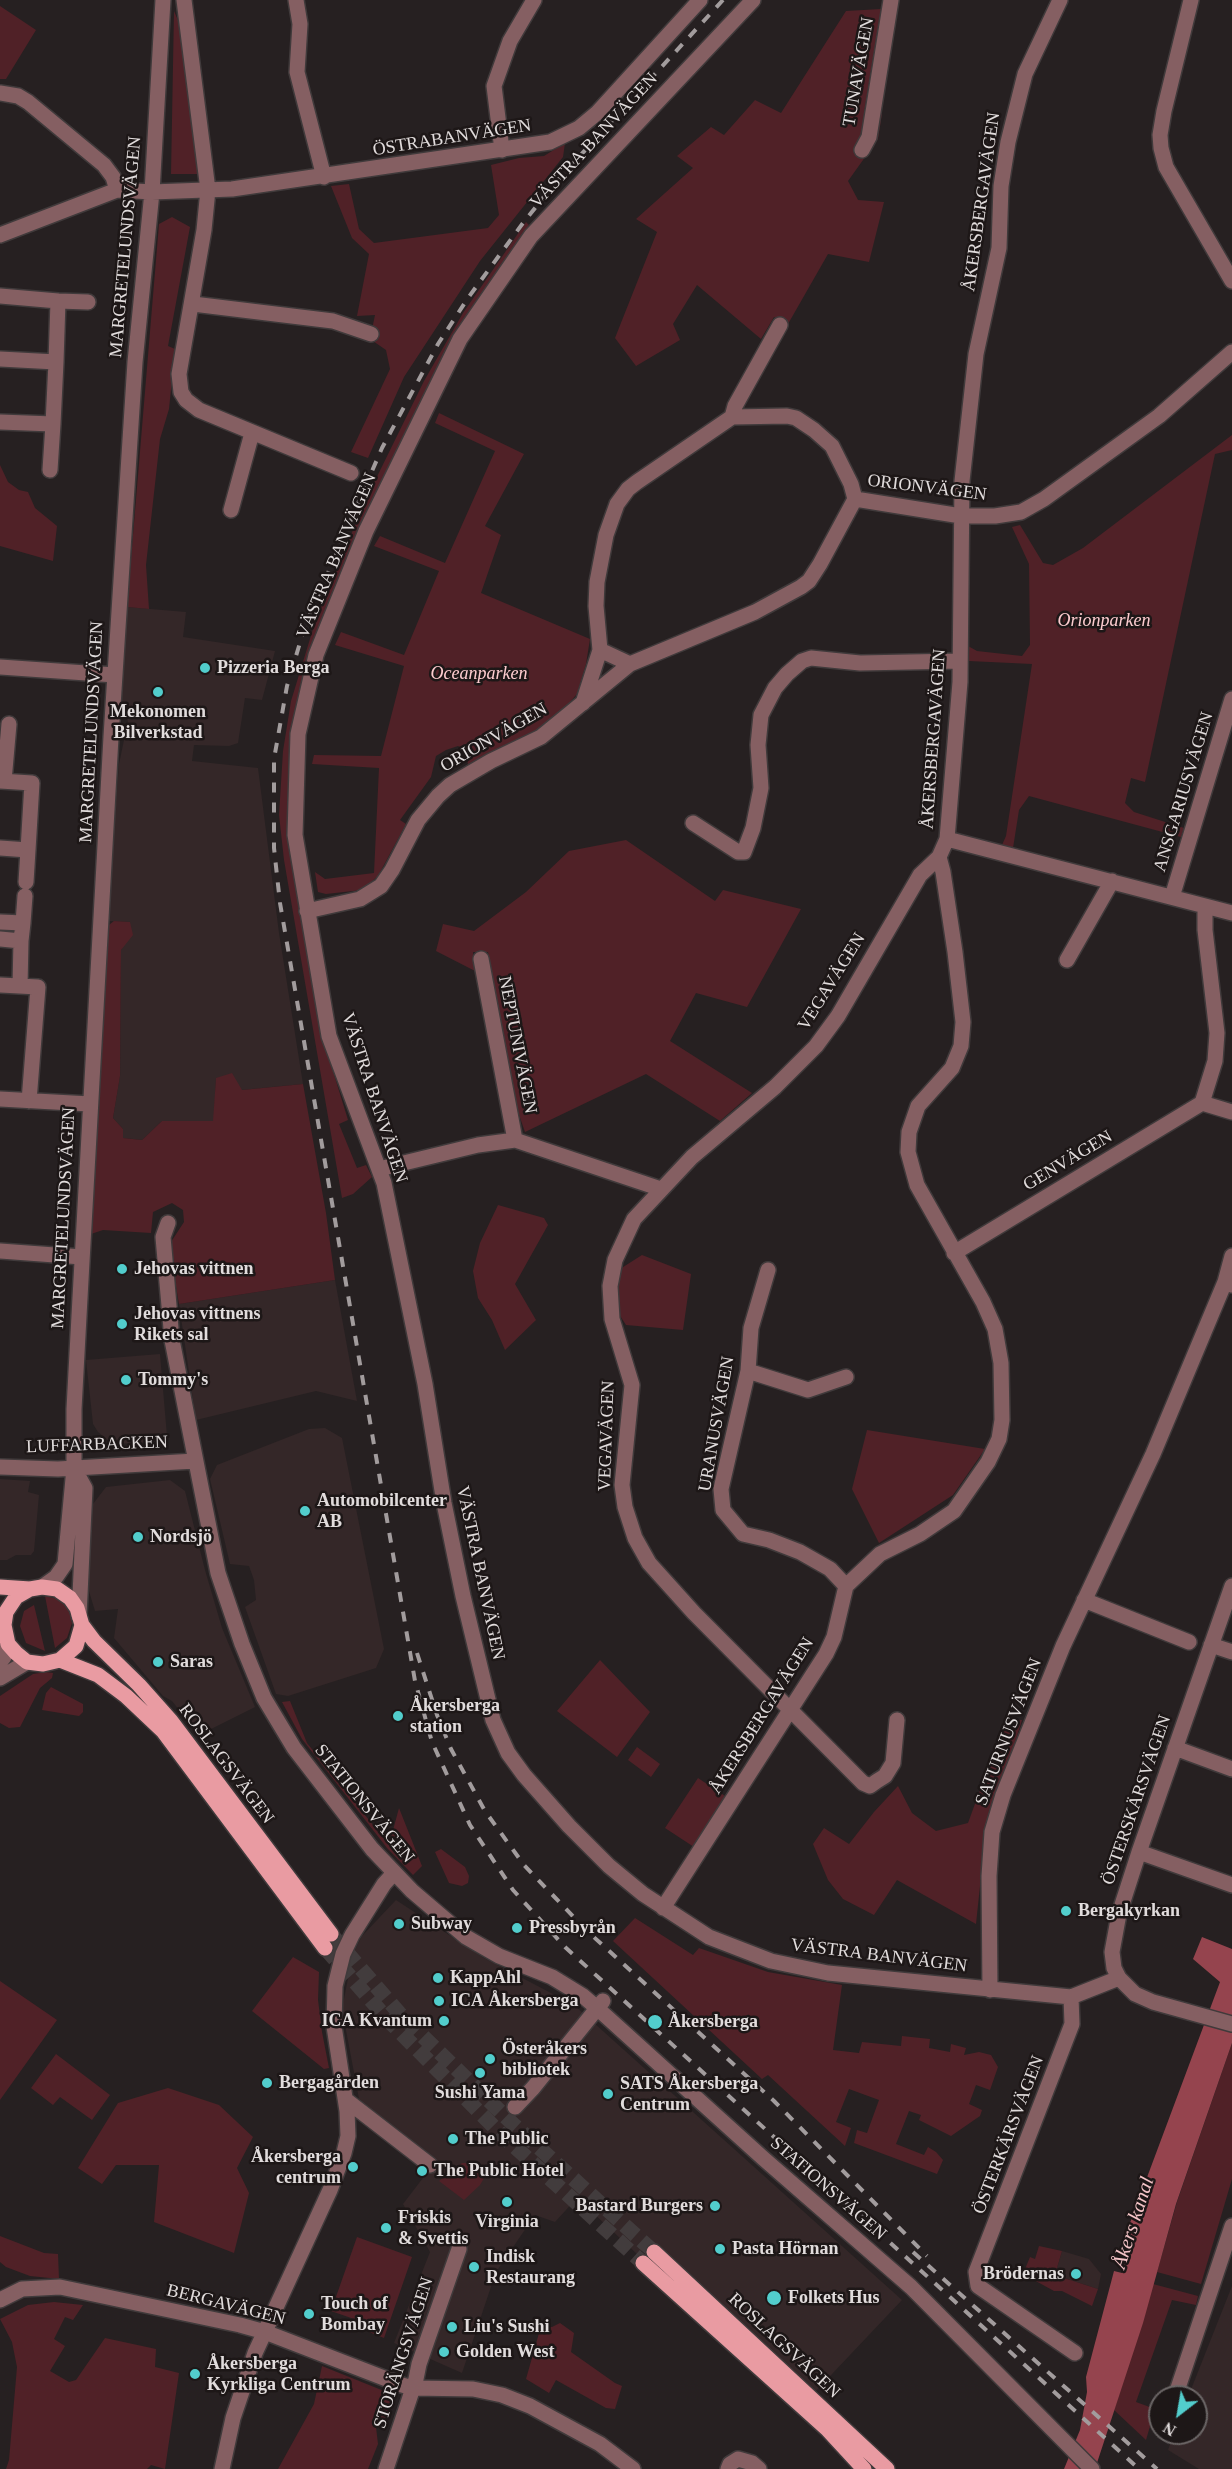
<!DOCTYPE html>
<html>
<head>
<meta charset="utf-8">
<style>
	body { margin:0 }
	#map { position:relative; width:1232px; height:2469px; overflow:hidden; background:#262021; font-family:"Times New Roman",serif }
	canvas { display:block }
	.north { position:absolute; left:1148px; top:2385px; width:60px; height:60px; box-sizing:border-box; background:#1d1717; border:2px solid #6b6666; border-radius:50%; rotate:211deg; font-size:16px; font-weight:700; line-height:24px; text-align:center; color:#e1dcdc }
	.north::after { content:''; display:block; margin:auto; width:21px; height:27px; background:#52cdcc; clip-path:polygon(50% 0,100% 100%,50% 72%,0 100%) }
</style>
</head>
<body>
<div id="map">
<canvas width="1232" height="2469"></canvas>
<div class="north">N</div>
</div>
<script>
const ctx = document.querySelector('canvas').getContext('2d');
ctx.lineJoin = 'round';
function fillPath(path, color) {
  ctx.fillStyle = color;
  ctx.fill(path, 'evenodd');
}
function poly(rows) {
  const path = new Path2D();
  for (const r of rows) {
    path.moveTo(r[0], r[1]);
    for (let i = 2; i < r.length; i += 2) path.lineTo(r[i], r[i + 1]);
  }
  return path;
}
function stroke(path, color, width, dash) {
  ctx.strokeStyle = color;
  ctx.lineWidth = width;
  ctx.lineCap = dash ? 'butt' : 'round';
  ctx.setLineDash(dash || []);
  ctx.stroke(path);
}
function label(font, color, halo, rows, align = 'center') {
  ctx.font = font + ' "Times New Roman",serif';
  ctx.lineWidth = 5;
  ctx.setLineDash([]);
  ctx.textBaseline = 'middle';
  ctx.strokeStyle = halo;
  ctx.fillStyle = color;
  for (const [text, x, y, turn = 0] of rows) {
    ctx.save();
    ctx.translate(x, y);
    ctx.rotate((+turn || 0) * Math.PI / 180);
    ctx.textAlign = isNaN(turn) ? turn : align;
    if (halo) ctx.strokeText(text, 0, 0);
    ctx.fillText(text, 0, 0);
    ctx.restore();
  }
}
fillPath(poly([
	[127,607,186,612,183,637,275,651,262,700,245,698,238,743,229,746,194,745,192,761,258,768,279,933,303,1084,242,1090,216,1078,214,1121,162,1121,142,1140,123,1138,123,1129,113,1118,120,1075,121,950,130,922,107,921,119,764,128,721,120,707],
	[335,1280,357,1401,316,1391,196,1420,179,1304],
	[160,1354,167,1436,158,1442,112,1444,98,1432,93,1424,86,1360],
	[325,1428,342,1438,384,1649,376,1668,288,1696,276,1694,245,1607,256,1600,254,1580,249,1566,230,1564,210,1479,217,1465,309,1429],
	[0,1479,30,1481,28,1492,39,1495,34,1551,31,1555,16,1555,7,1560,0,1560],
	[170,1480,185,1491,205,1570,222,1628,255,1707,199,1735,172,1701,163,1696,114,1638,118,1609,95,1611,88,1588,93,1504,106,1487],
	[396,1900,484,1958,574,2005,902,2300,815,2392,650,2244,637,2254,577,2198,555,2222,535,2215,496,2272,462,2373,394,2343,430,2252,403,2204,436,2161,359,2099,342,2009,353,1953,362,1936],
	[1062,2251,1089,2259,1101,2274,1098,2289,1055,2275],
	[1232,2286,1232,2469,1199,2469,1168,2450,1174,2433,1196,2433,1196,2397,1188,2397]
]), '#342728');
fillPath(poly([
	[0,6,36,30,6,79,0,79],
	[881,9,864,113,882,114,878,139,848,181,858,200,884,202,869,262,828,254,788,324,774,317,761,339,697,285,673,324,680,340,636,366,615,338,657,232,636,219,693,168,677,156,711,127,724,135,755,100,781,113,846,11],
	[174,11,183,32,200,155,198,174,171,174],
	[565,143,563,157,480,261,404,377,368,458,351,452,390,369,386,350,370,339,375,315,357,316,369,254,352,238,331,186,349,184,359,229,374,243,488,228,499,215,491,165,519,158,544,156],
	[172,217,190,227,168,346,175,349,169,409,160,439,146,565,149,609,127,607,159,224],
	[526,222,529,225,493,279,319,640,290,831,296,887,325,1045,348,1120,339,1124,357,1168,366,1165,372,1177,353,1194,342,1198,284,860,279,815,283,751,291,701,317,616,366,499,424,381,463,313],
	[439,413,524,454,485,526,501,535,481,593,590,639,586,664,577,694,564,709,532,734,468,765,466,750,458,746,446,750,436,756,431,777,400,820,406,824,378,876,362,890,326,894,318,892,315,872,325,879,374,873,379,768,312,764,314,755,381,756,404,666,335,645,341,632,404,655,439,571,374,546,380,536,445,563,495,451,435,423],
	[1232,435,1232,450,1215,454,1145,782,1131,778,1125,803,1134,812,1184,828,1181,837,1029,796,1019,810,1013,848,1002,845,1006,836,1032,664,969,661,968,646,977,651,1022,656,1030,645,1029,564,1012,527,1020,525,1043,563,1053,565,1083,548],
	[0,465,8,482,19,490,28,492,35,508,57,526,53,561,0,546],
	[626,840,715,901,723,890,801,909,747,1007,696,993,670,1041,752,1093,720,1121,646,1074,525,1132,516,1106,488,952,473,952,475,971,436,951,443,924,474,931,526,892,569,851],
	[114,921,130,922,133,935,121,950,120,1076,113,1118,123,1129,123,1138,142,1140,162,1121,213,1121,216,1078,232,1073,242,1090,303,1084,326,1213,335,1280,179,1304,169,1245,184,1222,183,1210,172,1203,153,1212,151,1233,103,1230,88,1235,105,928],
	[498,1205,544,1218,548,1225,515,1284,536,1320,505,1350,492,1320,478,1298,473,1271,480,1243],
	[642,1255,691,1274,683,1330,626,1325,615,1308,620,1269],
	[867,1430,985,1449,953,1495,879,1543,852,1489],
	[45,1596,58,1599,68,1607,72,1623,67,1638,55,1648],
	[34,1605,45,1651,26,1643,20,1626,24,1611],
	[600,1660,650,1712,617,1757,557,1711],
	[46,1672,53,1673,52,1678,40,1688,20,1727,9,1728,0,1723,0,1696,33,1674],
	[51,1687,83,1704,83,1712,79,1716,42,1710,46,1693],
	[290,1701,307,1743,389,1845,399,1808,422,1866,413,1875,387,1848,302,1739,282,1702],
	[1006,1719,1022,1720,985,1839,976,1924,897,1880,874,1915,843,1899,828,1880,813,1844,824,1828,849,1844,874,1812,898,1786,912,1813,936,1831,968,1823],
	[637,1747,660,1764,651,1777,628,1760],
	[698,1778,728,1798,694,1847,665,1828],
	[441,1849,465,1867,469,1876,468,1883,462,1886,449,1883,435,1852],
	[635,1918,693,1955,699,1948,768,1972,842,1985,833,2050,859,2053,862,2042,901,2046,902,2036,930,2039,929,2048,950,2052,951,2044,966,2048,964,2055,979,2052,991,2055,998,2067,990,2090,976,2085,969,2104,982,2110,980,2116,951,2136,919,2120,921,2115,909,2111,896,2144,924,2155,928,2147,936,2152,943,2160,937,2174,854,2143,857,2130,867,2133,879,2100,849,2089,836,2122,851,2128,845,2146,768,2075,762,2079,613,1941],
	[293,1957,319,1972,318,2000,322,2032,329,2068,324,2069,252,2011],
	[0,1981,57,2020,0,2100],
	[1232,2043,1232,2179,1201,2284,1157,2272,1177,2202],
	[56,2054,110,2095,92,2120,60,2097,53,2105,31,2088],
	[168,2088,219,2105,253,2137,237,2168,249,2193,234,2253,154,2222,159,2165,116,2165,102,2184,78,2168,118,2103],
	[462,2163,474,2163,487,2173,480,2185,464,2200,439,2181],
	[0,2236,44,2253,58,2254,59,2279,30,2276,6,2267,0,2262],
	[357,2237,412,2257,384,2338,369,2332,354,2319,331,2311],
	[1039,2246,1062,2251,1055,2275,1098,2289,1092,2306,1062,2291,1054,2291,1023,2274,1030,2257,1035,2259],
	[1153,2284,1198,2296,1196,2305,1172,2300,1136,2402,1155,2409,1146,2440,1114,2410],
	[54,2302,83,2305,73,2320,65,2317,54,2339,65,2346,50,2371,69,2382,76,2380,105,2338,156,2349,155,2367,179,2373,165,2469,151,2465,147,2469,6,2469,9,2460,17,2367,12,2342,0,2319,28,2305],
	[560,2323,574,2333,571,2352,615,2383,622,2386,615,2409,606,2408,556,2380,549,2393,526,2379,541,2326,552,2327],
	[322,2366,384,2391,391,2399,387,2417,376,2427,378,2444,368,2469,278,2469,314,2404]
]), '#502127');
fillPath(poly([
	[1202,1937,1232,1949,1232,2043,1176,2204,1143,2323,1095,2469,1064,2469,1080,2430,1087,2392,1086,2377,1114,2271,1122,2273,1126,2259,1118,2255,1220,1982,1193,1959]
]), '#95444e');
stroke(poly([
	[331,1934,399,2013,514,2125,654,2252],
	[325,1948,390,2022,504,2137,643,2263]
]), '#423c3d', 15, [15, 8]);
const minor = poly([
	[184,0,208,190,204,230,179,374,181,392,186,400,199,410,351,473],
	[296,0,300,24,297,72,324,177],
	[753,0,531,236,460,339,366,531,316,655,298,734,295,835,329,1036,384,1183,425,1384,444,1503,463,1596,493,1720,508,1753,524,1775,569,1826,609,1866,643,1894,709,1937,771,1961,828,1973,1071,1997,1119,1978],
	[1191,0,1164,111,1160,135,1161,148,1166,167,1232,281],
	[0,93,18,96,28,102,104,165,113,177,117,190],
	[502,150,494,86,510,41,534,0],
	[862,150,869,137,891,0],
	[0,235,117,190,152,192,232,189,550,142,579,128,597,113,700,0],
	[0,296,58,301],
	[193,304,333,321,371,334],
	[780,325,735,406,732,417,787,416,796,418,814,430,832,446,851,484,855,499],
	[0,359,56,362,53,424],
	[56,362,58,301,88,302],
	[0,422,53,424,50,470],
	[855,499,961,516,995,516,1021,512,1044,499,1159,416,1232,352],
	[231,510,252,433],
	[600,650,630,664],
	[0,667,115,675],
	[583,703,600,650,596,606,597,582,606,535,617,504,628,489,637,482,732,417],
	[0,781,32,783,28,850],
	[4,781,9,724],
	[693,823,738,852,744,852,753,828,761,788,758,745,761,715,775,688,787,674,802,661,811,658,860,663,960,661],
	[947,839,1232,913],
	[0,848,28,850,26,882],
	[1172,897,1232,699],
	[307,911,360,899,381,886,392,870,418,820,438,796,450,785,491,761,541,737,630,664,755,612,801,587,809,581,820,564,855,499],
	[0,922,23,923,21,941],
	[23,923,25,896],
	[0,939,21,941,20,986],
	[481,959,515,1140],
	[1067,960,1112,881],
	[0,985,38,987,29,1101],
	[0,1099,90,1104],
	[1202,1103,1215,1061,1217,1033,1205,930,1205,907],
	[379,1169,478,1145,515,1140,661,1189],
	[168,1223,163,1237,172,1340,218,1573,242,1644,264,1698,294,1748,372,1849,412,1891,466,1937,499,1956,552,1977,583,1996,597,2008,764,2159,911,2287,1092,2469],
	[0,1251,82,1257],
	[954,1253,1202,1103,1232,1112],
	[1232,1256,1225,1282,1232,1285],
	[768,1270,751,1328,748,1371,721,1489,723,1510,743,1534,769,1540,800,1552,830,1569,846,1586],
	[748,1371,808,1390,846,1377],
	[0,1467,58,1469,195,1461],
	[74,1468,85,1488,79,1616],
	[1232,1586,1139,1852,1119,1914,1112,1952,1114,1968,1119,1978,1135,1994,1153,2002,1232,2024],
	[42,1587,56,1577,65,1564,74,1468,74,1409,79,1316,111,737,135,362,152,192,163,0],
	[1084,1600,1189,1642],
	[1211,1645,1232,1652],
	[0,1662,4,1657,8,1644],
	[0,1678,27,1662],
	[897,1720,893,1763,885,1776,877,1781,870,1786,863,1783,694,1613,649,1563,635,1538,625,1507,622,1485,632,1385,612,1319,610,1286,615,1260,634,1219,692,1157,775,1087,816,1046,838,1016,920,875,939,857],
	[1175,1748,1232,1769],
	[1139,1852,1232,1885],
	[663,1908,826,1654,834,1637,846,1586,880,1554,920,1534,954,1511,988,1462,999,1439,1002,1420,1001,1363,995,1329,983,1302,917,1185,908,1152,909,1132,918,1106,952,1068,961,1046,963,1022,955,952,943,872,939,857,947,839,960,682,962,481,976,354,999,248,1001,186,1008,142,1025,74,1060,0],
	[990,1990,989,1876,992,1832,1003,1795,1063,1646,1153,1454,1225,1282],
	[1071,1997,1072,2024,976,2272,978,2286,1075,2353],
	[346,2100,430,2165],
	[515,2107,533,2088,603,2001],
	[0,2300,22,2289,60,2287,240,2325,265,2332,402,2385,413,2388,473,2389,502,2395,530,2406,600,2444,633,2469],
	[1175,2397,1232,2226],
	[222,2469,233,2418,255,2353,330,2190,344,2153,348,2136,347,2111,334,2026,335,1986,343,1954,352,1935,384,1884,394,1873],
	[386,2469,416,2379,419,2364,459,2249],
	[728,2469,730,2464,738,2459,752,2463,759,2469]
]);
const major = poly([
	[0,1587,30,1589,42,1587,57,1589,70,1598,77,1608,82,1625,94,1641,139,1685,171,1721,331,1934],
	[30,1589,16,1597,6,1612,4,1625,8,1644,16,1653,27,1662,43,1664,60,1660,76,1646,82,1625],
	[60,1660,98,1675,126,1696,163,1731,325,1948],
	[654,2252,887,2469],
	[643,2263,827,2429,864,2469]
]);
stroke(minor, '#403a3b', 18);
stroke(major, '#403a3b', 18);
stroke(minor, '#855f62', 15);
stroke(major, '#e99ba2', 15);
stroke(poly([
	[723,0,555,183,523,223,468,298,438,344,382,448,305,626,287,686,274,759,274,848,280,903,415,1681,432,1742,470,1825,513,1890,565,1947,1139,2469],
	[417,1653,437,1715,451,1749,485,1811,524,1865,586,1930,774,2101,927,2256],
	[913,2252,1157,2469]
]), '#a29c9d', 4, [10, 10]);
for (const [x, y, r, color] of [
	[205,668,6,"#52cdcc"],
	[158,692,6,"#52cdcc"],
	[122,1269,6,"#52cdcc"],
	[122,1324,6,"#52cdcc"],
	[126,1380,6,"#52cdcc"],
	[305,1511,6,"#52cdcc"],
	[138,1537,6,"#52cdcc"],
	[158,1662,6,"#52cdcc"],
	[398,1716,6,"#52cdcc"],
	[1066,1911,6,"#52cdcc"],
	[399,1924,6,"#52cdcc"],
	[517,1928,6,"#52cdcc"],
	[438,1978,6,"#52cdcc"],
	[439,2001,6,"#52cdcc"],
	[444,2021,6,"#52cdcc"],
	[655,2022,8,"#52cdcc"],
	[490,2059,6,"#52cdcc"],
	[480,2073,6,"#52cdcc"],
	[267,2083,6,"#52cdcc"],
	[608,2094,6,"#52cdcc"],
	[453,2139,6,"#52cdcc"],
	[353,2167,6,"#52cdcc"],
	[422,2171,6,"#52cdcc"],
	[507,2202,6,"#52cdcc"],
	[715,2206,6,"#52cdcc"],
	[386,2228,6,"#52cdcc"],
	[720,2249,6,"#52cdcc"],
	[474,2267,6,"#52cdcc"],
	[1076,2274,6,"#52cdcc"],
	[774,2298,8,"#52cdcc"],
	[309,2314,6,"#52cdcc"],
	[452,2327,6,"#52cdcc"],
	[444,2352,6,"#52cdcc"],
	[195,2374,6,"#52cdcc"]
]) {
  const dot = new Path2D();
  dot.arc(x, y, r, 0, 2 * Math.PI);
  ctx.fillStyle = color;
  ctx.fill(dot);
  stroke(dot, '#1d1717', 2);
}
label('18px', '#e1dcdc', '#1d1717', [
	["TUNAVÄGEN",859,72,-80],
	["ÖSTRABANVÄGEN",452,138,-9],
	["VÄSTRA BANVÄGEN",594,141,-47],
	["ÅKERSBERGAVÄGEN",982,202,-82],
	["MARGRETELUNDSVÄGEN",126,247,-85],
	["ORIONVÄGEN",927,488,7],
	["VÄSTRA BANVÄGEN",337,556,-67],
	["MARGRETELUNDSVÄGEN",92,732,-87],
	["ORIONVÄGEN",494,738,-30],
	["ÅKERSBERGAVÄGEN",934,739,-86],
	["ANSGARIUSVÄGEN",1184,792,-73],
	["VEGAVÄGEN",832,982,-58],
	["NEPTUNIVÄGEN",517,1045,79],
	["VÄSTRA BANVÄGEN",374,1098,72],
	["GENVÄGEN",1068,1161,-31],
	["MARGRETELUNDSVÄGEN",64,1218,-87],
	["URANUSVÄGEN",717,1424,-80],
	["VEGAVÄGEN",607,1436,-88],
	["LUFFARBACKEN",97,1445,-2],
	["VÄSTRA BANVÄGEN",480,1573,78],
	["ÅKERSBERGAVÄGEN",762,1716,-58],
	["SATURNUSVÄGEN",1009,1732,-69],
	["ROSLAGSVÄGEN",226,1764,53],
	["ÖSTERSKÄRSVÄGEN",1137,1800,-71],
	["STATIONSVÄGEN",364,1804,51],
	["VÄSTRA BANVÄGEN",879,1956,7],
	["ÖSTERKÄRSVÄGEN",1009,2135,-69],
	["STATIONSVÄGEN",828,2189,41],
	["BERGAVÄGEN",226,2305,14],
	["ROSLAGSVÄGEN",784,2346,43],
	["STORÄNGSVÄGEN",404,2353,-72]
]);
label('italic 18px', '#fdcccf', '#1d1717', [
	["Orionparken",1104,621],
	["Oceanparken",479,674]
]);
label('bold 18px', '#e1dcdc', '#1d1717', [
	["Pizzeria Berga",217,668],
	["Mekonomen",158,712,"center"],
	["Bilverkstad",158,733,"center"],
	["Jehovas vittnen",134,1269],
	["Jehovas vittnens",134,1314],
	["Rikets sal",134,1335],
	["Tommy's",138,1380],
	["Automobilcenter",317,1501],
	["AB",317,1522],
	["Nordsjö",150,1537],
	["Saras",170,1662],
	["Åkersberga",410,1706],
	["station",410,1727],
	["Bergakyrkan",1078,1911],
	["Subway",411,1924],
	["Pressbyrån",529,1928],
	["KappAhl",450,1978],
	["ICA Åkersberga",451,2001],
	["ICA Kvantum",432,2021,"right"],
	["Åkersberga",668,2022],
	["Österåkers",502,2049],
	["bibliotek",502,2070],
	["Bergagården",279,2083],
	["SATS Åkersberga",620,2084],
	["Centrum",620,2105],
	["Sushi Yama",480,2093,"center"],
	["The Public",465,2139],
	["Åkersberga",341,2157,"right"],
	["centrum",341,2178,"right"],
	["The Public Hotel",434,2171],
	["Bastard Burgers",703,2206,"right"],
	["Friskis",398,2218],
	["& Svettis",398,2239],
	["Virginia",507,2222,"center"],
	["Pasta Hörnan",732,2249],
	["Indisk",486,2257],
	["Restaurang",486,2278],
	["Brödernas",1064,2274,"right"],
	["Folkets Hus",788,2298],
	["Touch of",321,2304],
	["Bombay",321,2325],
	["Liu's Sushi",464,2327],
	["Golden West",456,2352],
	["Åkersberga",207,2364],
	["Kyrkliga Centrum",207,2385]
], 'left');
label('italic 20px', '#f4c4c7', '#1d1717', [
	["Åkers kanal",1134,2223,-72]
]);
</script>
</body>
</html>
